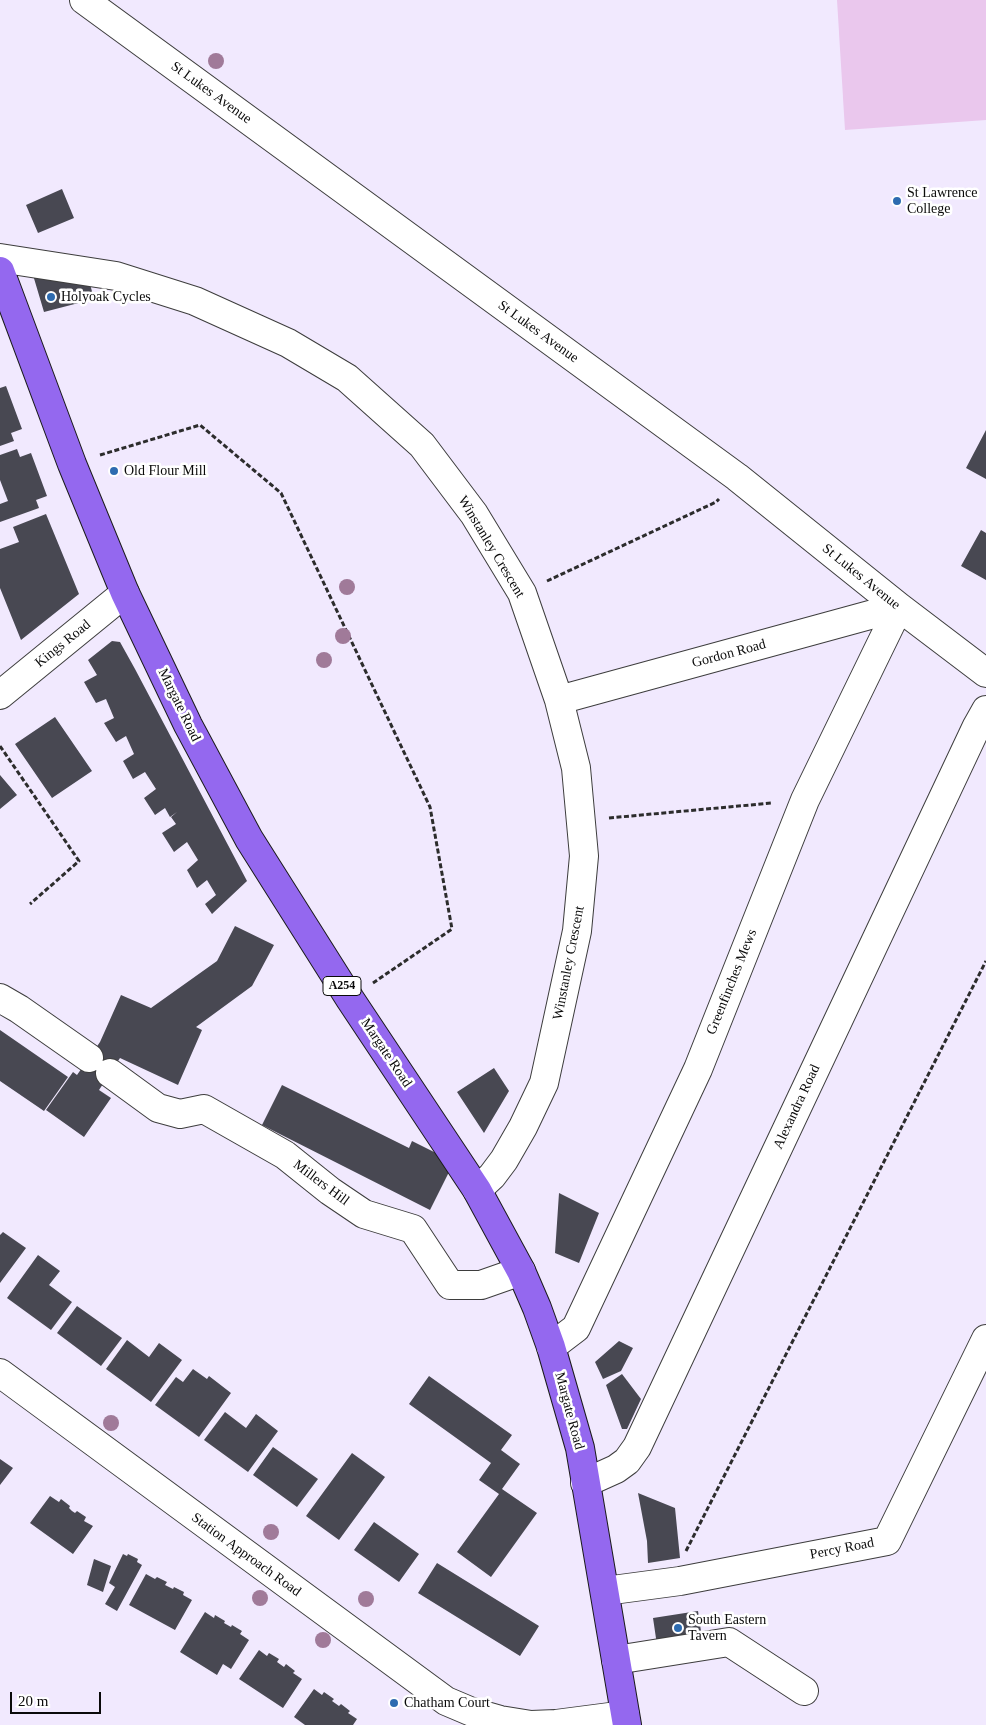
<!DOCTYPE html>
<html>
<head>
<meta charset="utf-8">
<style>
	body { margin:0 }
	#map { position:relative; width:986px; height:1725px; overflow:hidden; background:#f1e9fe; font-family:Georgia,serif }
	canvas { display:block }
	.scale { position:absolute; left:10px; top:1692px; width:91px; height:22px; box-sizing:border-box; border:2px solid #0a0a0a; border-top:0; padding-left:6px; font-size:15px; line-height:18px; white-space:nowrap; color:#0a0a0a; -webkit-text-stroke:4px #fff; paint-order:stroke }
</style>
</head>
<body>
<div id="map">
<canvas width="986" height="1725"></canvas>
<div class="scale">20 m</div>
</div>
<script>
const ctx = document.querySelector('canvas').getContext('2d');
ctx.lineJoin = 'round';
function fillPath(path, color) {
  ctx.fillStyle = color;
  ctx.fill(path, 'evenodd');
}
function poly(rows) {
  const path = new Path2D();
  for (const r of rows) {
    path.moveTo(r[0], r[1]);
    for (let i = 2; i < r.length; i += 2) path.lineTo(r[i], r[i + 1]);
  }
  return path;
}
function stroke(path, color, width, dash) {
  ctx.strokeStyle = color;
  ctx.lineWidth = width;
  ctx.lineCap = dash ? 'butt' : 'round';
  ctx.setLineDash(dash || []);
  ctx.stroke(path);
}
function label(font, color, halo, rows, align = 'center') {
  ctx.font = font + ' Georgia,serif';
  ctx.lineWidth = 5;
  ctx.setLineDash([]);
  ctx.textBaseline = 'middle';
  ctx.strokeStyle = halo;
  ctx.fillStyle = color;
  for (const [text, x, y, turn = 0] of rows) {
    ctx.save();
    ctx.translate(x, y);
    ctx.rotate((+turn || 0) * Math.PI / 180);
    ctx.textAlign = isNaN(turn) ? turn : align;
    if (halo) ctx.strokeText(text, 0, 0);
    ctx.fillText(text, 0, 0);
    ctx.restore();
  }
}
fillPath(poly([
	[837,0,986,0,986,120,845,130]
]), '#eac7ed');
fillPath(poly([
	[62,189,74,218,38,233,26,205],
	[33,275,90,284,94,299,44,312],
	[6,386,22,429,11,433,14,441,0,446,0,388],
	[986,430,986,479,966,468],
	[17,449,20,457,31,453,47,496,36,500,39,508,0,522,0,504,8,501,0,480,0,455],
	[46,514,79,594,21,640,0,588,0,549,19,542,13,527],
	[981,530,986,533,986,580,961,566],
	[112,641,120,642,135,669,247,881,212,914,205,904,216,895,207,880,197,888,187,870,198,860,187,842,174,852,162,833,176,824,171,817,177,812,170,817,165,808,155,815,144,798,156,789,145,772,133,779,123,761,134,754,126,736,116,742,104,723,114,718,106,699,96,703,84,682,97,675,88,660],
	[55,717,92,771,52,798,15,744],
	[0,775,17,795,0,809],
	[235,926,274,945,252,986,196,1027,202,1030,178,1085,120,1058,99,1090,111,1098,84,1137,46,1110,73,1072,77,1075,100,1042,121,995,151,1008,217,961],
	[0,1030,68,1077,44,1111,0,1081],
	[494,1068,509,1091,484,1133,457,1092],
	[282,1085,409,1148,412,1141,454,1162,430,1210,262,1125],
	[559,1193,599,1213,579,1263,555,1253],
	[3,1232,26,1248,0,1283,0,1235],
	[38,1255,60,1271,49,1285,72,1302,51,1330,7,1298],
	[77,1306,122,1338,101,1366,57,1333],
	[127,1340,149,1357,159,1343,182,1360,151,1402,106,1369],
	[619,1341,633,1348,621,1371,603,1379,595,1362],
	[193,1369,207,1379,209,1376,231,1393,199,1437,155,1405,176,1377,183,1382],
	[622,1374,641,1399,627,1429,622,1429,606,1385],
	[429,1376,512,1435,501,1450,520,1464,502,1489,537,1513,491,1577,457,1552,499,1494,479,1480,491,1463,409,1404],
	[225,1412,246,1428,256,1414,278,1431,248,1472,204,1440],
	[273,1447,318,1479,297,1507,253,1475],
	[352,1453,385,1477,339,1540,306,1516],
	[0,1459,13,1468,0,1485],
	[638,1493,675,1508,680,1558,648,1563,647,1541],
	[50,1496,59,1502,61,1499,70,1506,69,1508,72,1511,75,1513,77,1511,86,1517,84,1521,93,1526,73,1554,30,1523],
	[374,1522,419,1554,399,1582,354,1550],
	[123,1554,127,1556,128,1554,138,1559,137,1562,142,1565,117,1611,105,1604,115,1587,109,1583],
	[94,1559,111,1566,103,1592,87,1585],
	[437,1563,539,1626,520,1656,418,1593],
	[146,1574,155,1579,157,1577,167,1582,165,1585,173,1589,174,1587,184,1592,183,1595,192,1600,175,1630,129,1605],
	[698,1611,702,1638,657,1645,653,1618],
	[205,1612,214,1618,215,1615,225,1621,224,1623,231,1627,232,1625,242,1631,240,1634,249,1640,231,1669,223,1664,217,1675,180,1652],
	[259,1650,267,1656,269,1653,279,1659,277,1662,284,1667,286,1664,295,1671,293,1673,302,1679,283,1708,239,1679],
	[314,1689,322,1695,324,1692,334,1699,332,1701,339,1706,341,1704,350,1711,348,1713,357,1719,353,1725,305,1725,294,1717]
]), '#484852');
const minor = poly([
	[84,0,737,477,899,607,986,673],
	[0,258,116,276,195,301,288,343,347,378,422,445,474,514,522,593,559,700,576,768,584,856,577,931,544,1083,523,1127,504,1160,492,1176,477,1190],
	[0,695,125,593],
	[559,700,899,607],
	[0,998,19,1009,89,1058],
	[110,1073,158,1108,180,1114,204,1109,285,1155,330,1191,364,1214,413,1229,450,1285,481,1285,521,1271],
	[551,1347,576,1328,698,1069,805,800,899,607],
	[0,1373,446,1701,472,1712,500,1720,531,1725,556,1724,625,1715],
	[585,1483,616,1469,627,1461,637,1447,977,726,986,710],
	[605,1591,680,1581,887,1541,986,1339],
	[616,1660,729,1642,804,1691]
]);
const major = poly([
	[0,271,72,464,125,593,188,725,249,839,350,999,477,1190,521,1271,537,1308,551,1347,580,1448,627,1725]
]);
stroke(minor, '#3d3d3d', 30);
stroke(major, '#1b1b1b', 30);
stroke(poly([
	[100,455,200,425,281,493,430,807,452,929,373,983],
	[547,581,716,502,719,499],
	[0,746,79,861,30,904],
	[609,818,772,803],
	[686,1551,986,961]
]), '#2c2c2c', 3, [5, 2.5]);
stroke(minor, '#fff', 28);
stroke(major, '#9468ef', 28);
ctx.fillStyle = '#a07a99';
for (const [x, y] of [
	[216,61],
	[347,587],
	[343,636],
	[324,660],
	[111,1423],
	[271,1532],
	[260,1598],
	[366,1599],
	[323,1640]
]) {
  ctx.beginPath();
  ctx.arc(x, y, 8, 0, 2 * Math.PI);
  ctx.fill();
}
for (const [x, y, r, color] of [
	[897,201,5,"#2d6bb0"],
	[51,297,5,"#2d6bb0"],
	[114,471,5,"#2d6bb0"],
	[678,1628,5,"#2d6bb0"],
	[394,1703,5,"#2d6bb0"]
]) {
  const dot = new Path2D();
  dot.arc(x, y, r, 0, 2 * Math.PI);
  ctx.fillStyle = color;
  ctx.fill(dot);
  stroke(dot, '#fff', 2);
}
for (const [x, y, w] of [
	[342,986,38]
]) {
  const box = new Path2D();
  box.roundRect(x - w / 2, y - 9.5, w, 19, 4);
  ctx.fillStyle = '#fff';
  ctx.fill(box);
  stroke(box, '#0a0a0a', 1);
}
label('bold 12px', '#0a0a0a', null, [
	["A254",342,986]
]);
label('14px', '#0a0a0a', '#fff', [
	["St Lukes Avenue",211,93,36],
	["St Lukes Avenue",538,332,36],
	["Winstanley Crescent",491,547,59],
	["St Lukes Avenue",861,577,39],
	["Kings Road",63,644,-39],
	["Gordon Road",729,654,-15],
	["Margate Road",179,705,64],
	["Winstanley Crescent",569,963,-79],
	["Greenfinches Mews",732,982,-68],
	["Margate Road",386,1053,56],
	["Alexandra Road",797,1107,-65],
	["Millers Hill",321,1183,37],
	["Margate Road",569,1411,75],
	["Percy Road",842,1549,-11],
	["Station Approach Road",246,1555,36]
]);
label('14px', '#0a0a0a', '#fff', [
	["St Lawrence",907,193],
	["College",907,209],
	["Holyoak Cycles",61,297],
	["Old Flour Mill",124,471],
	["South Eastern",688,1620],
	["Tavern",688,1636],
	["Chatham Court",404,1703]
], 'left');
</script>
</body>
</html>
